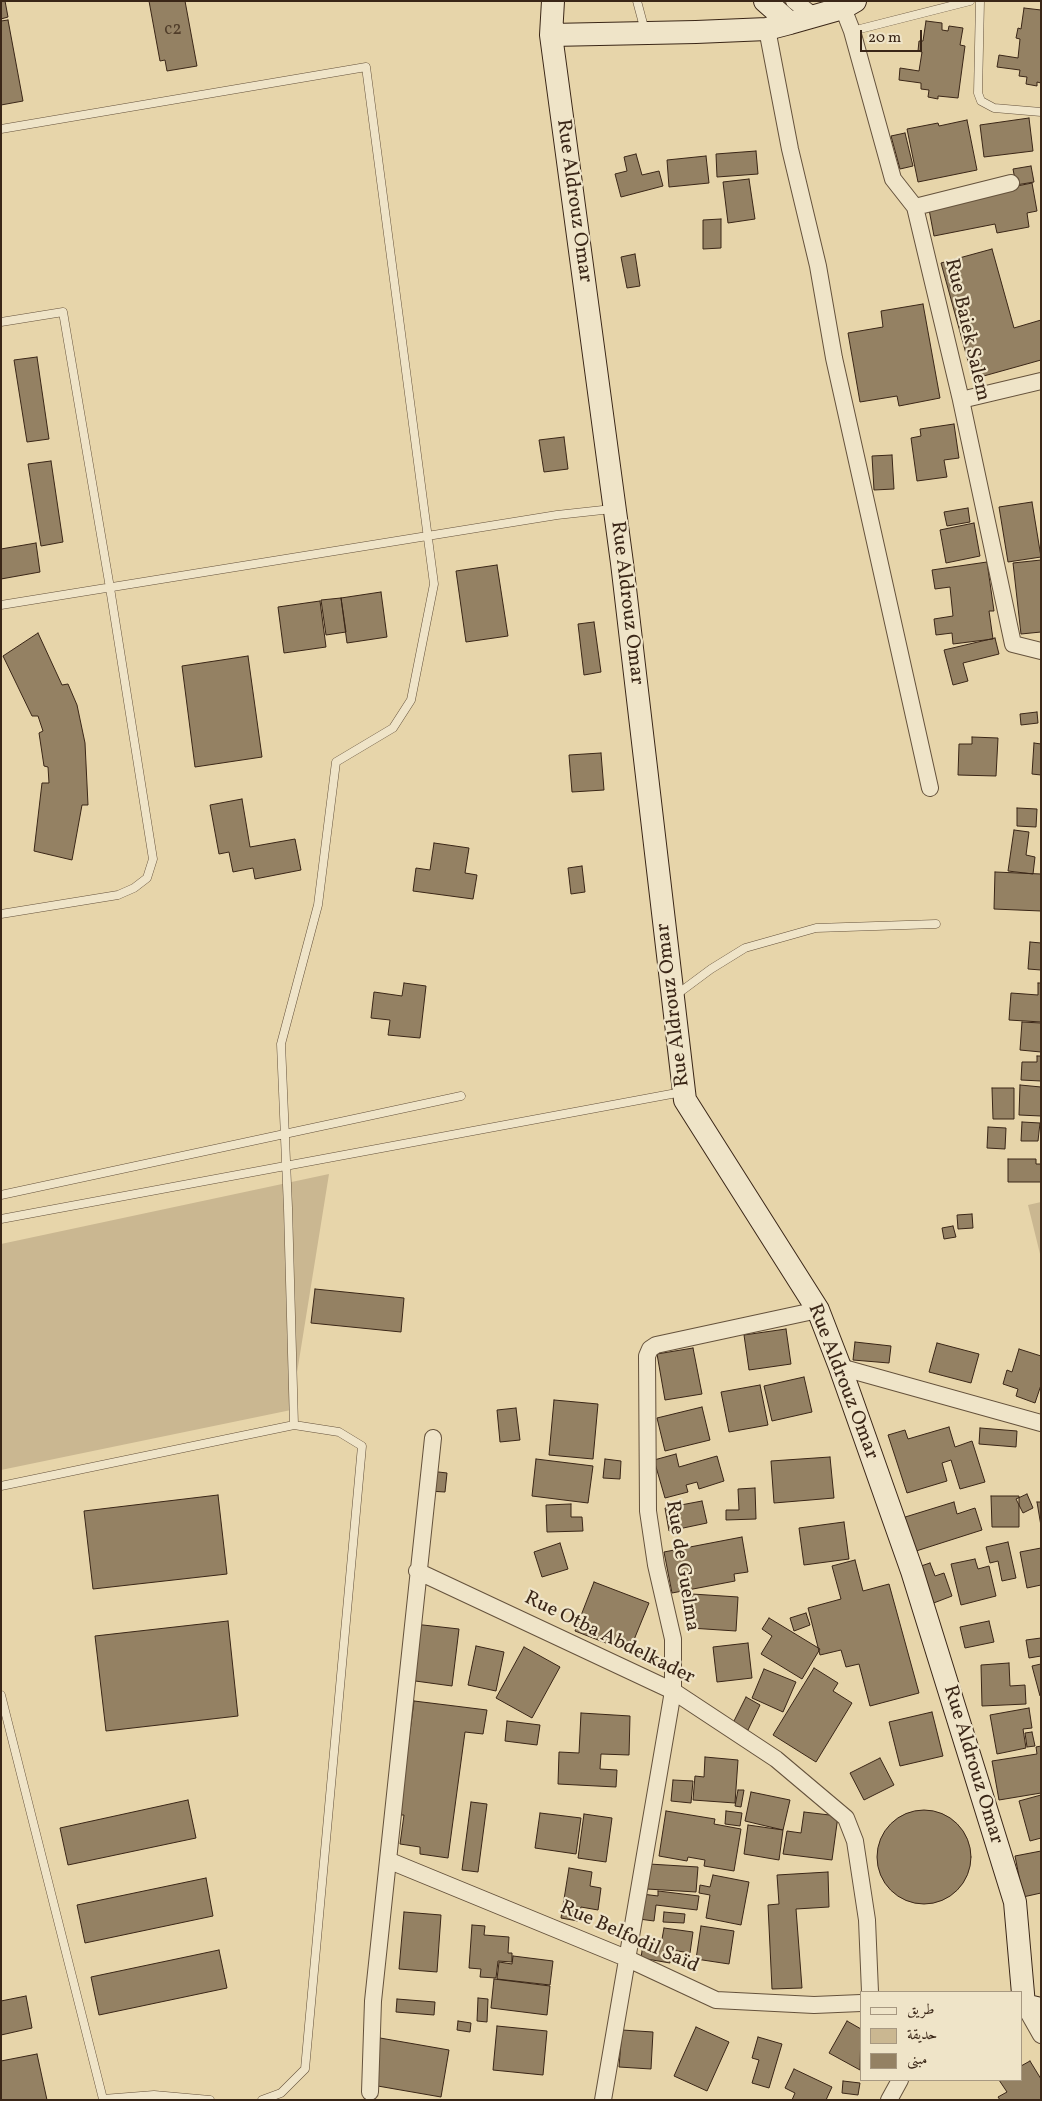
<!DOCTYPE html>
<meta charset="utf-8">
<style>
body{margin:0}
#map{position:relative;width:1042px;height:2101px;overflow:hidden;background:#e7d5aa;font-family:Vollkorn,Amiri,serif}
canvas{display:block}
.frame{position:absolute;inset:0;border:2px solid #3a2617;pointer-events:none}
.legend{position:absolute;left:860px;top:1991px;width:162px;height:90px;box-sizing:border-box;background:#efe4c8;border:1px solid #a79881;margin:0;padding:6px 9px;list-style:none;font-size:15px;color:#3a2617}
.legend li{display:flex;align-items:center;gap:10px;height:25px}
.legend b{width:25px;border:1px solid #a79881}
.scale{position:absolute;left:860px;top:30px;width:62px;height:22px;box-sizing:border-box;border:2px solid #3a2617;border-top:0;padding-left:6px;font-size:15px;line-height:18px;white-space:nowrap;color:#3a2617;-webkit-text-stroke:4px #efe4c8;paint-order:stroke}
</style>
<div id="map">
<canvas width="1042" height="2101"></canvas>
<div class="frame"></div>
<ul class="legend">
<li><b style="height:6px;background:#efe4c8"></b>طريق</li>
<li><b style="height:14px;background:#cab791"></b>حديقة</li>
<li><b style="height:14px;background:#948163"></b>مبنى</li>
</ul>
<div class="scale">20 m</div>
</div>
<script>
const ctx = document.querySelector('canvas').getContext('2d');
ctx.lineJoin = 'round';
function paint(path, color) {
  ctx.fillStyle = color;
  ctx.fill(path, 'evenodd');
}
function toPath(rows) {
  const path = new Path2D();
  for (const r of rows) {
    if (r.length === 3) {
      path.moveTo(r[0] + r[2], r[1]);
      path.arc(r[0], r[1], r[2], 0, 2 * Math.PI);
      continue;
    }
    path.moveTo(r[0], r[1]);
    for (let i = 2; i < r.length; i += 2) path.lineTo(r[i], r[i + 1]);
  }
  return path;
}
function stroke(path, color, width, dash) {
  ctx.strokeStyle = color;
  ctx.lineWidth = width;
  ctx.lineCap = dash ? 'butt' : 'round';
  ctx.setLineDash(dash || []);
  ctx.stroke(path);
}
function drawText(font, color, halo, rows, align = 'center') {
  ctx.font = font + ' Vollkorn,serif';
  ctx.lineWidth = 4.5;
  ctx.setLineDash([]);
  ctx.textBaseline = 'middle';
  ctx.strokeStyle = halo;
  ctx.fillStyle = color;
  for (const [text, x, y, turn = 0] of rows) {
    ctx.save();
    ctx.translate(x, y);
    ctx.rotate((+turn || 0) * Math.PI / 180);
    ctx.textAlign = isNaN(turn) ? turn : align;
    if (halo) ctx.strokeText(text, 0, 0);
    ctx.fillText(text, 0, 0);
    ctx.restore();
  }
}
const green = toPath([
 [329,1174,291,1410,1,1470,1,1244],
 [1041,1202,1041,1258,1028,1205]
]);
const building = toPath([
 [1,1,5,1,8,17,1,19,1,1],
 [149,1,185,1,197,66,167,71,165,60,160,61,149,1],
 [1024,8,1041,10,1041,83,1037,82,1037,86,1026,84,1027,77,1019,76,1020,70,997,67,999,55,1018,58,1020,39,1016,38,1018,28,1021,29,1024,8],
 [8,20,23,101,1,105,1,21,8,20],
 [926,21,942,23,942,30,948,31,949,26,963,28,960,45,965,46,958,98,938,96,938,99,928,97,929,90,921,89,921,83,899,80,900,68,919,71,922,52,918,51,919,41,923,41,926,21],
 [1029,118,1033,151,984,157,980,125,1029,118],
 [967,120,977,170,918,182,907,129,938,123,939,126,967,120],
 [905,133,913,166,900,169,891,136,905,133],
 [756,151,758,174,717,177,716,154,756,151],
 [636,154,642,175,659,171,663,186,621,197,615,174,627,171,624,157,636,154],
 [706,156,709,183,669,187,667,160,706,156],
 [1031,166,1034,182,1016,185,1013,169,1031,166],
 [749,179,755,219,728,223,723,182,749,179],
 [1032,183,1037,211,1027,213,1029,227,997,233,995,224,934,236,928,204,1032,183],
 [721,219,721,248,703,249,703,220,721,219],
 [992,249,1014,328,1041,320,1041,360,973,379,941,263,992,249],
 [635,254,640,286,627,288,621,257,635,254],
 [923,304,940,398,899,406,897,396,860,402,848,333,883,327,881,311,923,304],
 [37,357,49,439,27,442,14,360,37,357],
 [954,424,959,458,944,460,947,477,917,481,911,438,921,436,920,429,954,424],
 [564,437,568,469,544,472,539,440,564,437],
 [892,455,894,489,874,490,872,456,892,455],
 [51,461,63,542,41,546,28,464,51,461],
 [1032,502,1041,557,1008,562,999,507,1032,502],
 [968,508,970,522,947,526,944,512,968,508],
 [974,523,980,556,946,563,940,530,974,523],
 [36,543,40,572,1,579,1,549,36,543],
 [1041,560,1041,632,1021,634,1013,563,1041,560],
 [987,562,994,611,989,611,993,639,953,644,952,633,936,635,934,619,953,616,950,587,935,589,932,570,987,562],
 [497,565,508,636,466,642,456,571,497,565],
 [381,592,387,637,347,643,341,598,381,592],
 [341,598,346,632,326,635,321,600,341,598],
 [320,601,326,647,284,653,278,607,320,601],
 [594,622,601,672,584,675,578,624,594,622],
 [38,633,62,685,68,684,77,705,85,743,88,805,82,805,72,860,34,851,42,783,49,783,48,767,44,766,39,733,43,731,38,716,32,716,3,656,38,633],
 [995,638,999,654,963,663,968,681,953,685,944,650,995,638],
 [248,656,262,757,195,767,182,666,248,656],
 [1037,712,1038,723,1021,725,1020,714,1037,712],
 [972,737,998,738,996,776,958,775,959,744,972,744,972,737],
 [1034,743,1041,744,1041,775,1032,774,1034,743],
 [601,753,604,790,572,792,569,755,601,753],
 [242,799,250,847,295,839,301,870,255,879,253,868,233,872,229,852,219,854,210,805,242,799],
 [1017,808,1037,809,1036,827,1017,826,1017,808],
 [1014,830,1029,832,1026,855,1035,857,1033,874,1008,871,1014,830],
 [434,843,469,848,465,873,477,875,473,899,413,891,416,868,430,870,434,843],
 [582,866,585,892,571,894,568,868,582,866],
 [995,872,1041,874,1041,911,994,909,995,872],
 [1030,942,1041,943,1041,970,1028,969,1030,942],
 [404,983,426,986,420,1038,388,1035,390,1020,371,1018,374,992,402,996,404,983],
 [1038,983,1041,983,1041,1022,1009,1020,1011,993,1038,995,1038,983],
 [1022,1022,1041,1023,1041,1052,1020,1050,1022,1022],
 [1037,1056,1041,1056,1041,1081,1021,1080,1022,1062,1037,1062,1037,1056],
 [1020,1085,1041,1087,1041,1116,1019,1115,1020,1085],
 [992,1088,1014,1088,1014,1119,993,1119,992,1088],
 [1022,1122,1040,1123,1038,1141,1021,1141,1022,1122],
 [988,1127,1006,1128,1005,1149,987,1148,988,1127],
 [1008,1159,1036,1159,1036,1164,1041,1164,1041,1182,1008,1182,1008,1159],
 [972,1214,973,1228,958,1229,957,1215,972,1214],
 [953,1226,956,1237,944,1239,942,1228,953,1226],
 [315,1289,404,1298,401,1332,311,1323,315,1289],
 [786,1329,791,1364,749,1370,744,1335,786,1329],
 [855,1342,891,1346,889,1363,853,1360,855,1342],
 [937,1343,979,1354,971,1383,929,1372,937,1343],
 [693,1348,702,1394,665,1400,657,1354,693,1348],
 [1019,1349,1041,1356,1041,1385,1035,1403,1016,1396,1018,1389,1003,1384,1007,1370,1012,1372,1019,1349],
 [804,1377,812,1412,772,1421,764,1386,804,1377],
 [760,1385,768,1425,729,1432,721,1392,760,1385],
 [554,1400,598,1404,593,1459,549,1455,554,1400],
 [702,1407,710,1440,665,1451,657,1418,702,1407],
 [516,1408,520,1440,500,1442,497,1410,516,1408],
 [949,1427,955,1447,972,1441,985,1482,960,1489,951,1460,942,1463,947,1481,907,1493,888,1435,905,1430,908,1439,949,1427],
 [980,1428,1017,1431,1016,1447,979,1444,980,1428],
 [676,1454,679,1467,717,1456,724,1481,699,1489,697,1482,686,1485,688,1492,665,1498,654,1460,676,1454],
 [830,1457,834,1498,774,1503,771,1461,830,1457],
 [536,1459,593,1466,588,1503,532,1496,536,1459],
 [605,1459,621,1461,620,1479,603,1478,605,1459],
 [430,1471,447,1473,445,1492,428,1491,430,1471],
 [755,1488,756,1519,726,1520,726,1510,739,1510,738,1489,755,1488],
 [1027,1494,1033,1508,1023,1513,1016,1499,1027,1494],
 [218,1495,227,1574,93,1589,84,1511,218,1495],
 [991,1496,1019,1496,1019,1527,992,1527,991,1496],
 [702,1501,707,1523,669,1531,665,1508,702,1501],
 [954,1502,957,1514,975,1508,982,1530,913,1552,902,1518,954,1502],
 [1037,1502,1041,1502,1041,1526,1037,1502],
 [571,1504,571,1517,582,1517,583,1531,547,1532,546,1505,571,1504],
 [844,1522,849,1559,804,1565,799,1528,844,1522],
 [742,1537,748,1572,734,1574,735,1581,672,1593,664,1552,742,1537],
 [1008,1542,1016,1578,1002,1581,998,1561,990,1563,986,1547,1008,1542],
 [560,1543,568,1569,542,1577,534,1552,560,1543],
 [1041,1548,1041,1585,1027,1588,1020,1552,1041,1548],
 [975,1559,978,1569,989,1566,996,1596,961,1605,951,1564,975,1559],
 [855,1560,863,1591,889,1584,919,1693,870,1706,859,1664,846,1667,841,1650,820,1655,808,1608,841,1599,832,1566,855,1560],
 [930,1563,935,1576,944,1573,952,1596,931,1604,918,1567,930,1563],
 [594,1582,649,1603,629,1652,575,1631,594,1582],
 [692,1594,738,1597,736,1631,690,1628,692,1594],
 [806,1613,810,1625,794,1631,790,1618,806,1613],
 [769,1618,820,1649,802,1679,761,1654,772,1636,762,1629,769,1618],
 [228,1621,238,1716,106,1731,95,1636,228,1621],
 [989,1621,994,1642,965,1648,960,1627,989,1621],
 [414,1624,459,1629,452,1686,408,1680,414,1624],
 [1041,1638,1041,1656,1029,1658,1026,1640,1041,1638],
 [748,1643,752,1678,717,1682,713,1647,748,1643],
 [476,1646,504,1652,496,1691,468,1685,476,1646],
 [524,1647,560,1667,532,1718,496,1698,524,1647],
 [1009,1663,1010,1686,1025,1685,1026,1704,982,1706,981,1665,1009,1663],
 [1041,1664,1041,1696,1040,1696,1032,1666,1041,1664],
 [814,1668,838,1683,833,1691,852,1703,816,1762,773,1735,814,1668],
 [764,1669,796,1682,783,1712,752,1698,764,1669],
 [746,1697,760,1705,748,1730,733,1723,746,1697],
 [414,1701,487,1710,483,1734,465,1732,448,1858,420,1854,420,1847,400,1844,404,1815,399,1815,414,1701],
 [1029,1708,1032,1728,1023,1729,1026,1748,997,1754,990,1715,1029,1708],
 [932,1712,943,1756,900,1766,889,1722,932,1712],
 [581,1713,630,1716,629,1755,601,1754,600,1769,617,1770,616,1787,558,1784,559,1752,579,1753,581,1713],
 [507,1721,540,1725,537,1745,505,1741,507,1721],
 [1032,1732,1035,1746,1027,1747,1025,1733,1032,1732],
 [1041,1746,1041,1793,999,1800,992,1761,1037,1754,1036,1747,1041,1746],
 [705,1757,738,1760,735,1803,693,1800,695,1776,704,1777,705,1757],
 [880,1758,894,1785,864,1800,850,1773,880,1758],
 [673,1780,693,1781,691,1803,671,1801,673,1780],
 [738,1790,744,1790,741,1807,735,1806,738,1790],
 [751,1792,790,1800,783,1830,745,1821,751,1792],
 [1041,1795,1041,1838,1030,1841,1019,1801,1041,1795],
 [188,1800,196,1838,68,1865,60,1828,188,1800],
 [471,1802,487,1804,478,1872,462,1870,471,1802],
 [924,1857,47],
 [666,1811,715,1819,714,1824,741,1829,734,1871,704,1866,705,1860,688,1857,687,1861,659,1856,666,1811],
 [726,1811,742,1813,740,1826,725,1824,726,1811],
 [804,1812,838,1816,832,1860,783,1854,787,1831,801,1833,804,1812],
 [540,1813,581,1818,576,1854,535,1848,540,1813],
 [584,1814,612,1818,606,1862,578,1858,584,1814],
 [748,1825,783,1830,779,1860,744,1854,748,1825],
 [1041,1851,1041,1893,1023,1897,1015,1856,1041,1851],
 [649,1864,698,1867,696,1892,647,1889,649,1864],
 [569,1868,592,1872,590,1886,601,1888,598,1910,581,1907,578,1921,561,1918,569,1868],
 [828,1872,829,1907,796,1909,802,1988,772,1989,768,1905,779,1904,777,1875,828,1872],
 [713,1875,749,1882,741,1925,706,1918,710,1895,699,1893,700,1885,710,1887,713,1875],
 [206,1878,213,1916,85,1943,77,1905,206,1878],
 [658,1891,699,1896,697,1910,656,1905,654,1921,639,1919,642,1894,658,1896,658,1891],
 [404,1912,441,1915,437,1972,399,1969,404,1912],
 [664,1912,685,1914,684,1923,663,1922,664,1912],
 [472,1925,485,1926,484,1935,509,1937,508,1953,512,1953,512,1962,498,1961,496,1978,480,1977,481,1969,469,1968,472,1925],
 [701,1926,734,1931,729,1964,696,1959,701,1926],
 [664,1928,693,1932,690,1953,672,1950,670,1963,641,1958,644,1937,662,1939,664,1928],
 [219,1950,227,1988,99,2015,91,1977,219,1950],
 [513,1956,553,1961,550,1985,497,1979,499,1962,512,1964,513,1956],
 [494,1979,550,1986,547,2015,491,2008,494,1979],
 [26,1996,32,2028,1,2035,1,2001,26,1996],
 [478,1998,488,1999,487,2022,477,2021,478,1998],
 [397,1999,435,2002,434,2015,396,2012,397,1999],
 [458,2021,471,2023,470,2032,457,2030,458,2021],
 [847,2021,861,2029,860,2070,829,2053,847,2021],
 [497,2026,547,2031,543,2075,493,2070,497,2026],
 [696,2027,729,2042,707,2091,674,2076,696,2027],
 [622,2030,653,2032,651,2069,619,2067,622,2030],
 [758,2037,782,2044,769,2088,752,2083,759,2060,752,2058,758,2037],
 [380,2038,449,2050,441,2097,372,2085,380,2038],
 [37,2054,47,2100,1,2100,1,2061,37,2054],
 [1030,2061,1041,2079,1041,2100,1000,2100,998,2097,1007,2092,999,2080,1021,2080,1021,2066,1030,2061],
 [794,2069,832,2087,826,2100,792,2100,795,2093,785,2088,794,2069],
 [843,2081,860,2083,858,2095,842,2093,843,2081]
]);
const lane = toPath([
 [637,1,645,31],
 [980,1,978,93,981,101,994,108,1041,112],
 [852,31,970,1],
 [1,129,366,67,434,584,411,700,393,728,336,762,318,905,281,1044,288,1208,294,1425,339,1432,362,1446,305,2069,281,2093,262,2100],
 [1,322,63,312,110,588,153,859,147,878,134,888,118,895,1,914],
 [1,605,557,515,612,509],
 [676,995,711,969,745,948,816,928,936,924],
 [1,1195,461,1096],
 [1,1219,682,1092],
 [1,1486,294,1425],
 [1,1695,103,2099,154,2095,210,2100]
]);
const street = toPath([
 [794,1,815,17],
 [843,8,852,31,893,179,915,207,961,400,1013,644,1041,651],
 [767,29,790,149,818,266,834,358,930,788],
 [915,207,1011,183],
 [961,400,1041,381],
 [840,1367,1041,1423],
 [417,1571,673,1691,776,1759,846,1818,855,1841,867,1920,870,1992],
 [390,1861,626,1958,716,2000,814,2005,861,2003],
 [1021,2005,1024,2005,1041,2035],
 [370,2092,373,2001,433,1438],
 [603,2100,673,1691,673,1639,656,1565,648,1511,647,1356,650,1349,656,1345,818,1310],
 [889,2100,900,2080]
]);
const secondary = toPath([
 [553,1,551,35,622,563,685,1100,818,1310,840,1367,912,1571,1015,1902,1024,2005,1041,2009],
 [765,1,790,23,843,8,855,1],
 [551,35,696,32,767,29,790,23]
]);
const numberNames = [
 ["c2",173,31]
];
const streetNames = [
 ["Rue Aldrouz Omar",573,201,82],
 ["Rue Baiek Salem",966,330,77],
 ["Rue Aldrouz Omar",626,603,83],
 ["Rue Aldrouz Omar",674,1005,-97],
 ["Rue Aldrouz Omar",842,1382,69],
 ["Rue de Guelma",681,1566,81],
 ["Rue Otba Abdelkader",609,1639,26],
 ["Rue Aldrouz Omar",972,1765,73],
 ["Rue Belfodil Saïd",629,1938,24]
];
paint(green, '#cab791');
paint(building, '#948163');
stroke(building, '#3a2617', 1);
stroke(lane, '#65523c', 9);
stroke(street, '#65523c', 18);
stroke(secondary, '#3a2617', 24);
stroke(lane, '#efe4c8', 8);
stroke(street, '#efe4c8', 16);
stroke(secondary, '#efe4c8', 22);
drawText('18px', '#503d2a', null, numberNames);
drawText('20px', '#3a2617', '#efe4c8', streetNames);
</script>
